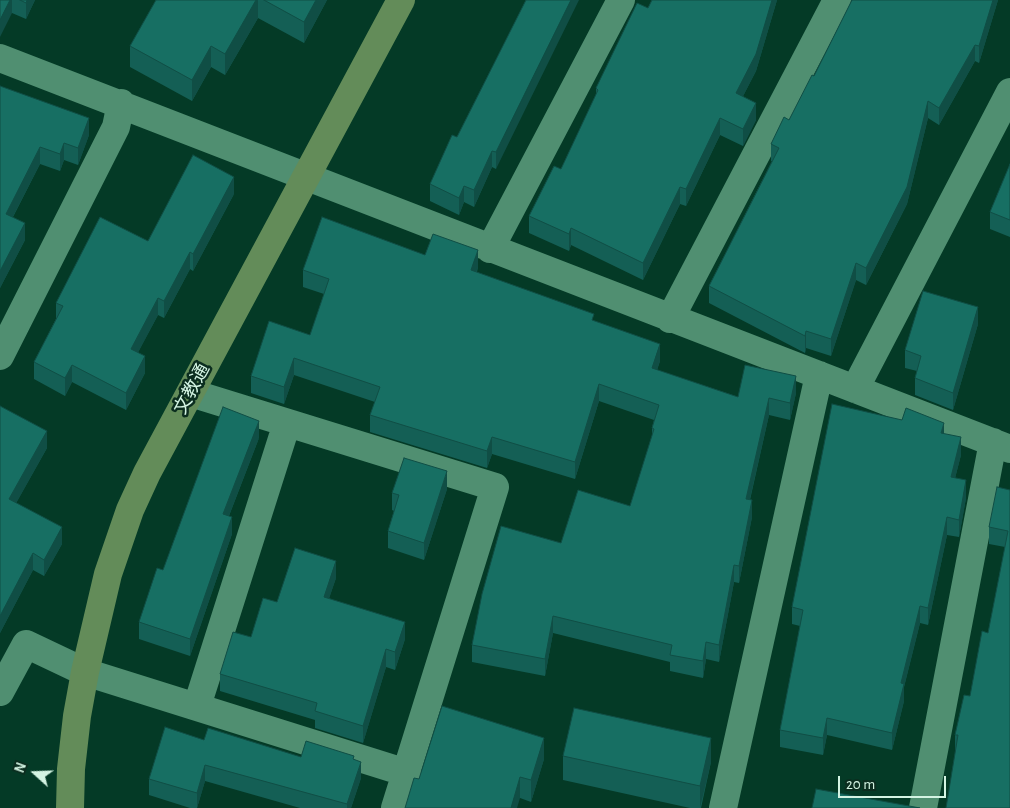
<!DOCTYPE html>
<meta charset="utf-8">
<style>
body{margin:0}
#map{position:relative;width:1010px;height:808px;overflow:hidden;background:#043a26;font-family:"Alegreya Sans",sans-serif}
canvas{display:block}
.north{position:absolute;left:10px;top:748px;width:50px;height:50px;-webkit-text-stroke:4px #0b2d1f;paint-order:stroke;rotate:290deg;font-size:14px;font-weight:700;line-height:20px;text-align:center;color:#d4f4e3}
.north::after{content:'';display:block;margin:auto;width:18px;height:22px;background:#d4f4e3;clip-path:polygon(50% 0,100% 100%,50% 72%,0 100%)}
.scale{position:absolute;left:838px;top:776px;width:108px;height:22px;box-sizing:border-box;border:2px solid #d4f4e3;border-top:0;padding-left:6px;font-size:15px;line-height:18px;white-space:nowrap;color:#d4f4e3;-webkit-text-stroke:4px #0b2d1f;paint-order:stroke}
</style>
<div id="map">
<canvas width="1010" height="808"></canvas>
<div class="north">N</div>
<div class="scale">20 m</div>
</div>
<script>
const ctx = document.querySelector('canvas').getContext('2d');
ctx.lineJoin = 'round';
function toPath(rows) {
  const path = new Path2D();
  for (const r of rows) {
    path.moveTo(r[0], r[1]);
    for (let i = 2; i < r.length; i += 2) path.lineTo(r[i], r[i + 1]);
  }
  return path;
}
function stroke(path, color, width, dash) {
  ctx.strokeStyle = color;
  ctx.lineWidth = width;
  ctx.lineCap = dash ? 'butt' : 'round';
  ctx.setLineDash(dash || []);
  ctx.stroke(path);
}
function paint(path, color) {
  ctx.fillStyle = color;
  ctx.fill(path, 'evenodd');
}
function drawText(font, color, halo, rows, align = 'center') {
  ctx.font = font + ' "Alegreya Sans","Noto Sans JP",sans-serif';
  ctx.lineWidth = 5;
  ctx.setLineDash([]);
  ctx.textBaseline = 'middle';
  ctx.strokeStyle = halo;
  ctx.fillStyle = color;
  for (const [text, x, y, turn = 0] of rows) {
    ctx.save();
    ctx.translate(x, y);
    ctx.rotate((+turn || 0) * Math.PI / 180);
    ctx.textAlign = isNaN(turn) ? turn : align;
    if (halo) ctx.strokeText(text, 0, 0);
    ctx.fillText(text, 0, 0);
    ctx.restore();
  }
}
const street = toPath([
 [0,58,1010,449],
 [490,249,621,0],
 [670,319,837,0],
 [0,356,116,127,121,103],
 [855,389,1010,92],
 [191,393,495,487,395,808],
 [0,692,26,644,85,672,407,773],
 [197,706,287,423],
 [723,808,819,375],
 [923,808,993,442]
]);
const secondary = toPath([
 [70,808,71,769,77,716,85,672,108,574,130,510,147,473,401,0]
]);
const wall = toPath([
 [0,0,35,0,26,19,12,13],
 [156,0,327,0,304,43,258,18,225,75,211,67,192,101,130,67,130,46],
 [526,0,496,169,492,167,474,207,464,202,459,215,430,201,430,184,457,137],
 [652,0,777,0,756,71,743,96,756,120,743,146,720,135,686,206,680,204,643,280,571,245,569,251,529,233,529,216,561,169,596,95,596,88,648,8],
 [852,0,998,0,979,63,975,61,939,125,928,118,907,204,866,285,856,280,831,356,806,348,805,353,709,303,709,286,772,161,771,161,771,144,789,120,814,76],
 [0,86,89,135,78,165,64,160,60,171,40,164,13,217,25,240,0,288],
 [1010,164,1010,237,990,229,990,212],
 [234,194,193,271,190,269,164,318,158,315,138,352,145,373,126,410,72,382,65,396,34,379,34,362,56,319,56,303,148,241],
 [425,255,478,267,477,272,594,321,660,361,657,370,738,397,796,393,790,420,769,415,750,500,752,517,739,583,734,582,719,662,706,659,703,678,670,671,670,662,553,633,545,676,472,662,472,645,561,543,630,506,652,438,652,428,654,420,599,401,575,479,492,454,487,468,370,432,370,415,375,402,294,375,284,404,251,393,251,376,310,335,324,294,303,287,303,270],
 [978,324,953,410,915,395,915,378,917,371,905,368,905,350],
 [0,406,47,448,16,503,62,544,44,576,33,570,0,633],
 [902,420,944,434,961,455,955,478,966,498,959,537,947,535,928,625,920,623,904,687,904,701,892,750,827,735,823,755,780,747,780,730,800,626,792,624,792,607],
 [259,438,229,516,232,534,190,656,139,639,139,622,163,570],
 [447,489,424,560,388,548,388,531,394,511,392,510,392,493],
 [1010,490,1010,808,955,750,955,735,970,696,988,633,1005,547,989,544,989,527],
 [336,578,329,598,405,639,395,670,386,667,363,743,315,728,315,720,220,691,220,674,251,637,277,602],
 [204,740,301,757,354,759,361,778,351,808,300,808,205,781,197,808,190,808,149,795,149,779],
 [563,756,711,762,701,808,690,808,563,780],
 [544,759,531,802,520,798,419,779]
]);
const shadedWall = toPath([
 [10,0,12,0,12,13,0,37,0,20],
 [27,0,35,0,26,19,26,3],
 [256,0,258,0,258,18,225,75,225,54],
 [316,0,327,0,304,43,304,22],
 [571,0,579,0,496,169,496,152],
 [772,0,777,0,756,71,736,110,736,93],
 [993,0,998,0,979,63,979,46],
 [975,45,975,61,939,125,939,108],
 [211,46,211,67,192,101,192,80],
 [928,101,928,118,907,204,866,285,866,268],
 [756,103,756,120,743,146,743,129],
 [89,118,89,135,78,165,78,148],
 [720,118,720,135,686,206,686,189],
 [64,143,64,160,60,171,60,154],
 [40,147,40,164,6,230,6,214],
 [492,151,492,167,474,207,474,190],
 [234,177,234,194,193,271,193,254],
 [464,186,464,202,459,215,459,198],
 [680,187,680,204,643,280,643,263],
 [25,223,25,240,0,288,0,271],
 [571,228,571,245,569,251,569,234],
 [478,250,478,267,471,286,471,270],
 [190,252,190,269,164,318,164,301],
 [856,263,856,280,831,356,831,339],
 [158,298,158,315,131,366,131,349],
 [978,307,978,324,953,410,953,393],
 [806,331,806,348,805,353,805,336],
 [660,344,660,361,652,385,652,368],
 [145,356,145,373,126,410,126,393],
 [294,358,294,375,284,404,284,387],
 [72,365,72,382,65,396,65,378],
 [796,376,796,393,790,420,790,403],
 [599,384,599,401,575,479,575,462],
 [769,398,769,415,746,516,746,499],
 [259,421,259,438,223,531,223,514],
 [944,423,944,440,941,433],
 [47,431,47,448,9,516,9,499],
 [492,437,492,454,487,468,487,451],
 [961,437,961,455,951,494,951,477],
 [447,471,447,489,424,560,424,543],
 [966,480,966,498,959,537,959,520],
 [752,500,752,517,739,583,739,566],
 [232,517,232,534,190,656,190,639],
 [947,517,947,535,928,625,928,608],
 [62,527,62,544,44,576,44,560],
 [33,553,33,570,0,633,0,616],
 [336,561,336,578,324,614,324,597],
 [734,565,734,582,719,662,719,645],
 [920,606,920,623,904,687,904,701,892,750,892,733,901,683],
 [553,616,553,633,545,676,545,659],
 [405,622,405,639,395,670,395,652],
 [706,642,706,659,703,678,703,661],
 [386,649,386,667,363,743,363,726],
 [827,718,827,735,823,755,823,738],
 [544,738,544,759,531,802,531,780],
 [711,738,711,762,700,808,700,786],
 [361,762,361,778,351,808,347,808,347,804],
 [205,765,205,781,197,808,197,793],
 [520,777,520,798,517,808,511,808]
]);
const building = toPath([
 [0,0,10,0,0,20,0,0],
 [20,0,27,0,26,3,20,0],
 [156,0,256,0,225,54,211,46,192,80,130,46,156,0],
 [264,0,316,0,304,22,264,0],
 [526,0,571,0,496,152,492,151,474,190,464,186,459,198,430,184,452,135,457,137,526,0],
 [652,0,772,0,756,54,736,93,756,103,743,129,720,118,686,189,680,187,643,263,571,228,569,234,529,216,554,166,561,169,598,90,596,88,637,3,648,8,652,0],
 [852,0,993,0,979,46,975,45,939,108,928,101,907,187,866,268,856,263,831,339,806,331,805,336,709,286,779,148,771,144,784,117,789,120,812,75,814,76,852,0],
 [0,86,89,118,78,148,64,143,60,154,40,147,6,214,25,223,0,271,0,86],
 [193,155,234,177,193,254,190,252,164,301,158,298,131,349,145,356,126,393,72,365,65,378,34,362,63,306,56,303,100,217,148,241,193,155],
 [1010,164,1010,220,990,212,1010,164],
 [322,217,425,255,433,234,478,250,471,270,594,314,592,320,660,344,652,368,738,397,745,365,796,376,790,403,769,398,746,499,752,500,739,566,734,565,719,645,706,642,703,661,670,655,672,645,553,616,545,659,472,645,482,594,501,526,561,543,578,490,630,506,654,429,652,428,659,405,599,384,575,462,492,437,487,451,370,415,380,387,294,358,284,387,251,376,269,321,310,335,329,279,303,270,322,217],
 [923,291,978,307,953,393,915,378,921,356,905,350,923,291],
 [832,404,902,420,906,408,944,423,941,433,961,437,951,477,966,480,959,520,947,517,928,608,920,606,901,683,904,684,892,733,827,718,823,738,780,730,803,610,792,607,832,404],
 [0,406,47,431,9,499,62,527,44,560,33,553,0,616,0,406],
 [223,407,259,421,223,514,232,517,190,639,139,622,157,568,163,570,223,407],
 [404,458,447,471,424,543,388,531,399,495,392,493,404,458],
 [997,487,1010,490,1010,808,946,808,958,735,955,735,964,695,970,696,982,631,988,633,1008,531,989,527,997,487],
 [295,548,336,561,324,597,405,622,395,652,386,649,363,726,315,711,317,703,220,674,233,632,251,637,263,598,277,602,295,548],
 [442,706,544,738,531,780,520,777,511,808,405,808,414,778,419,779,442,706],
 [574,708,711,738,700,786,563,756,574,708],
 [165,727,204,740,208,728,301,757,306,741,354,756,353,759,361,762,347,804,205,765,197,793,149,779,165,727],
 [816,789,920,808,812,808,816,789]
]);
const streetNames = [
 ["文教通",192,389,-62]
];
stroke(street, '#508f71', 28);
stroke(secondary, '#638c59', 28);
paint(wall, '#145f55');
paint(shadedWall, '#104e45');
paint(building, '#176f63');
stroke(building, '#104e45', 1);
drawText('18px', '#d4f4e3', '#0b2d1f', streetNames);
</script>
